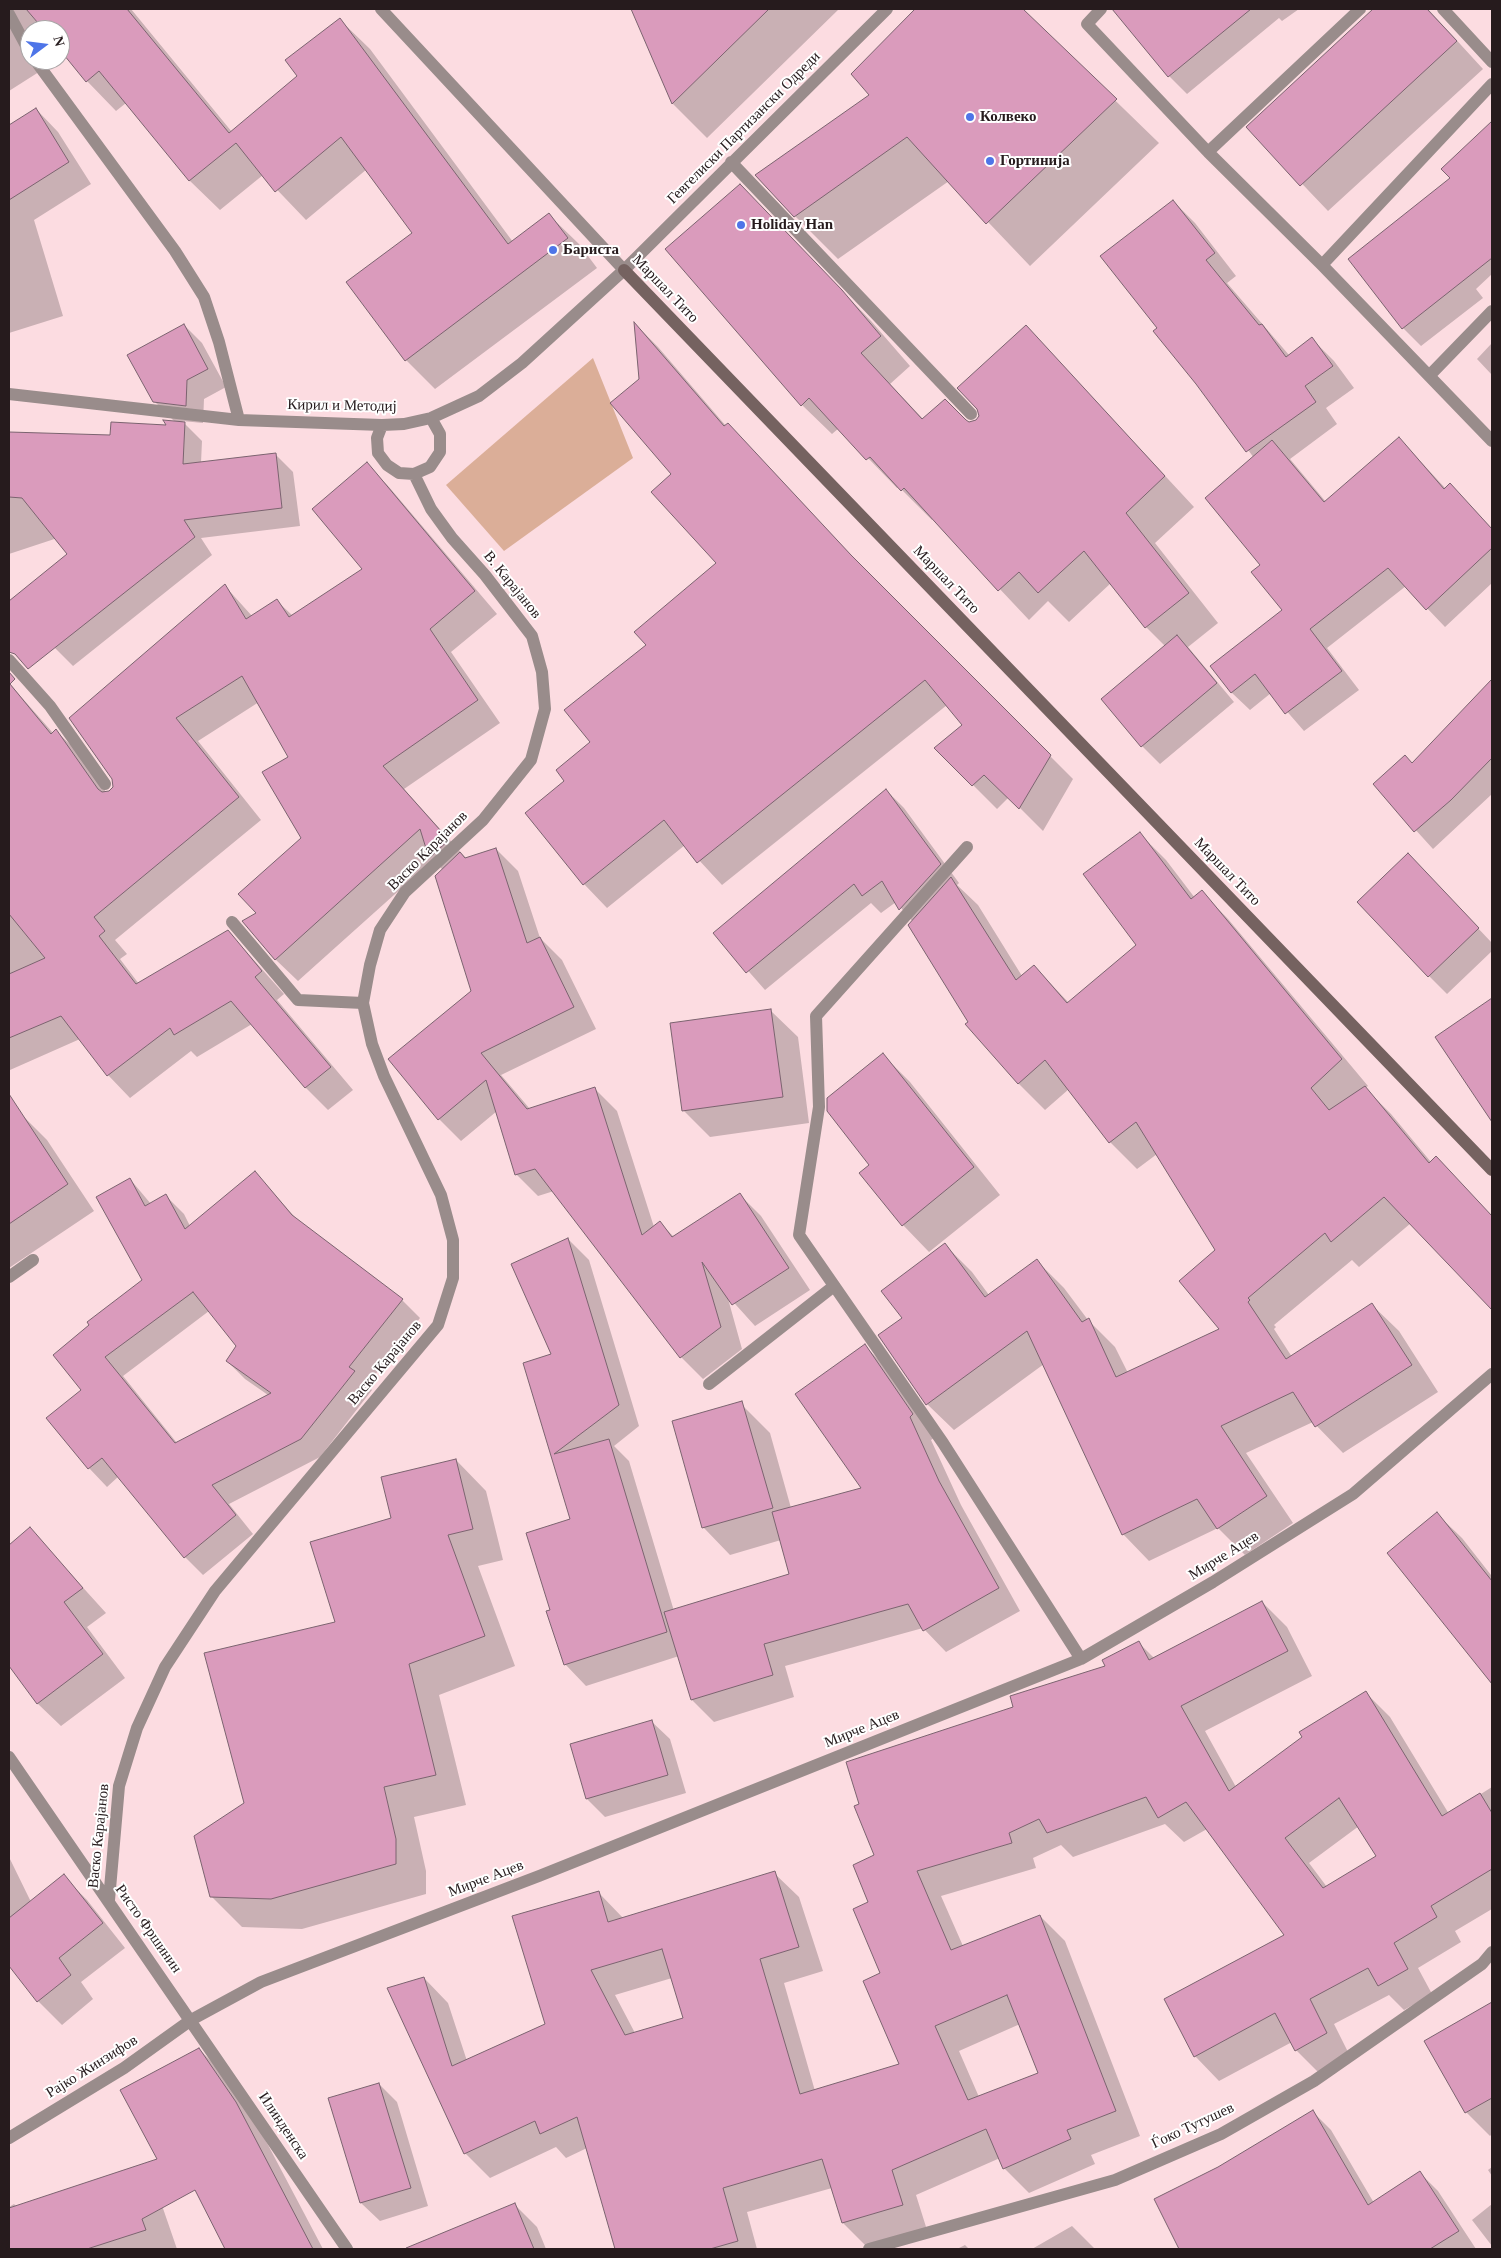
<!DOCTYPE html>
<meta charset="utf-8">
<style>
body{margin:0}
#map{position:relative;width:1501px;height:2258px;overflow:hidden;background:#fcdce1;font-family:Georgia,serif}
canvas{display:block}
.frame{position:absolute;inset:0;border:10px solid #261b1d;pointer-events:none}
.north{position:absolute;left:20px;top:20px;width:50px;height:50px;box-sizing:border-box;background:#fff;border:1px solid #a8a4a5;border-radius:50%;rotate:75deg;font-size:14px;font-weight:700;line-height:20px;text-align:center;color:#261b1d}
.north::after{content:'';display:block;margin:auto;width:18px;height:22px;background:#4e75e8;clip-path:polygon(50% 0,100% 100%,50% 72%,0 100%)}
</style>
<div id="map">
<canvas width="1501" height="2258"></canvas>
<div class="frame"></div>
<div class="north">N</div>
</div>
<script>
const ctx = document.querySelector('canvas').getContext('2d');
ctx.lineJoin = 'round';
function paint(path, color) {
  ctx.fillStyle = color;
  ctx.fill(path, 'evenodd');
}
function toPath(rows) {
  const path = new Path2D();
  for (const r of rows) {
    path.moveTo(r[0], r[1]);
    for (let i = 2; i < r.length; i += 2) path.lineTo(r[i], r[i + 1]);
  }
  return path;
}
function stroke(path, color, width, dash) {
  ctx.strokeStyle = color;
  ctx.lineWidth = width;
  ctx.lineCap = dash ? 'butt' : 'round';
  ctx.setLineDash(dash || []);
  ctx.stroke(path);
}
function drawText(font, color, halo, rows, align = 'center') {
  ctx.font = font + ' Georgia,serif';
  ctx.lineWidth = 4;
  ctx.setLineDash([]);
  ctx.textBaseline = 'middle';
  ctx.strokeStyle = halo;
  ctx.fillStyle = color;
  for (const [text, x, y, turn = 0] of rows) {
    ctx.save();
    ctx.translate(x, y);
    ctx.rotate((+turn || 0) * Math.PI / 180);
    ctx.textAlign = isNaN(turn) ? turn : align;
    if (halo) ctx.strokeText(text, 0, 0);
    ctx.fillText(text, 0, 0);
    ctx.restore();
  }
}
const green = toPath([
 [593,358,633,458,504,551,446,485]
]);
const shadow = toPath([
 [9,9,131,9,232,132,298,77,340,20,370,49,513,242,549,215,579,244,597,268,435,389,406,360,414,233,367,169,306,220,263,175,220,210,190,181,126,103,116,111,87,81,66,55,60,59,60,30,30,30,30,60,42,70,9,91],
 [639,9,839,9,707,138,673,104,635,14],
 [917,9,1021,9,1159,143,1030,266,949,181,838,259,795,216,871,95,853,74],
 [1131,9,1299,9,1282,21,1279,18,1187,94,1169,76,1120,17],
 [1375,9,1428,9,1483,69,1328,211,1248,127],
 [36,109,58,132,91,184,34,220,63,316,9,333,9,126],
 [1492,123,1492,274,1476,289,1483,298,1421,346,1403,328,1349,259,1451,178,1443,169],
 [740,185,871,321,910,366,890,384,924,420,969,423,977,421,1026,326,1194,507,1155,543,1218,623,1188,647,1234,702,1160,764,1142,746,1165,646,1146,627,1111,583,1069,622,1048,601,1029,620,933,518,932,520,899,487,897,488,839,428,832,434,802,405],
 [1173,201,1195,223,1236,276,1227,283,1289,355,1312,339,1334,361,1354,388,1326,408,1337,424,1290,459,1326,502,1399,438,1446,489,1468,503,1492,529,1492,583,1445,627,1406,586,1327,648,1359,690,1304,731,1271,693,1250,710,1231,692,1284,611,1262,565,1254,458,1159,329],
 [184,325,202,343,226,387,204,399,203,423,182,421,202,441,201,463,275,454,293,472,300,526,201,538,212,555,73,666,55,648,14,598,112,520,9,554,9,433,111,437,168,426,175,422,154,401],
 [636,325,658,347,726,426,751,448,874,580,1073,779,1043,831,1009,797,997,809,936,748,963,725,947,705,722,885,685,845,607,908,584,884,566,782,592,742,647,645,717,563,672,474,640,380],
 [1492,343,1492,375,1477,359],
 [367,464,389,487,497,614,451,652,500,723,404,789,466,858,496,849,518,871,540,938,562,960,596,1029,501,1075,530,1109,595,1089,617,1111,654,1227,660,1223,674,1237,739,1194,761,1216,810,1290,755,1326,727,1295,742,1349,703,1379,681,1357,554,1191,538,1196,516,1174,497,1111,461,1141,439,1119,472,991,443,870,433,860,298,981,275,959,258,914,302,838,290,757,259,702,198,741,261,820,115,940,127,954,120,959,139,984,228,931,284,994,277,1000,353,1090,328,1110,306,1088,252,1024,197,1057,191,1051,130,1098,108,1075,80,1039,10,1070,9,1069,9,683,53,733,56,731,79,753,106,792,110,792,225,586,252,616,277,601,293,616,364,570],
 [1492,681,1492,794,1433,849,1374,784,1413,764],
 [886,790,904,808,959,883,957,885,978,905,1022,976,1034,966,1069,1003,1138,946,1140,834,1166,860,1195,898,1202,892,1228,919,1368,1086,1365,1088,1391,1114,1431,1162,1462,1185,1492,1217,1492,1308,1411,1223,1359,1267,1352,1260,1274,1325,1276,1327,1274,1329,1292,1357,1372,1305,1399,1331,1438,1392,1343,1453,1313,1422,1246,1453,1293,1523,1245,1555,1218,1528,1149,1561,1123,1534,1044,1364,954,1430,927,1404,904,1318,945,1245,972,1272,989,1295,1037,1261,1064,1288,1088,1320,1115,1347,1128,1373,1221,1329,1217,1250,1157,1154,1137,1169,1110,1142,1069,1089,1045,1110,1018,1083,970,1022,913,922,896,902,881,913,871,903,765,990,715,933],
 [1426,873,1492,943,1492,951,1447,994,1429,976],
 [1492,999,1492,1084,1479,1093,1479,1096,1492,1087,1492,1112,1476,1096,1437,1038],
 [771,1011,798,1037,809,1123,710,1137,683,1110],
 [883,1055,910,1082,1000,1195,929,1252,903,1225,871,1165],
 [20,1113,47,1140,94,1211,9,1268,9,1120],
 [255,1172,300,1223,402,1300,420,1318,367,1385,372,1390,320,1457,229,1504,253,1534,203,1575,185,1557,119,1476,107,1487,89,1468,48,1418,83,1390,144,1280,130,1179,151,1204,166,1196,184,1214,190,1226],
 [209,1311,238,1346,227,1361,245,1379,268,1395,177,1443,123,1376],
 [568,1239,589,1260,639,1426,614,1446,629,1461,674,1611,791,1575,781,1540,730,1555,704,1528,673,1422,743,1406,770,1433,791,1508,863,1489,865,1346,887,1368,935,1437,931,1440,961,1505,1020,1611,946,1652,923,1628,785,1666,794,1697,714,1722,692,1700,679,1656,586,1686,565,1664,552,1611,572,1520,525,1363,553,1355],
 [456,1460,486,1491,503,1560,478,1566,515,1666,439,1695,466,1805,414,1817,426,1871,426,1894,302,1929,242,1927,211,1896,246,1804,392,1518],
 [1437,1514,1462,1538,1491,1575,1492,1573,1492,1680,1483,1670],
 [30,1529,106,1613,87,1627,125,1678,61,1726,37,1703,9,1664,9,1547],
 [1262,1602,1287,1627,1312,1676,1205,1731,1236,1787,1366,1693,1390,1717,1449,1814,1492,1787,1492,1909,1455,1931,1461,1942,1418,1968,1432,1994,1404,2010,1389,1995,1334,2024,1351,2058,1321,2075,1296,2050,1292,2042,1219,2081,1195,2056,1285,1935,1207,1829,1184,1842,1165,1824,1073,1857,1061,1845,1033,1858,1036,1868,941,1896,963,1946,1040,1916,1065,1941,1140,2136,1091,2155,1095,2164,1029,2193,1004,2168,1000,2158,916,2195,927,2230,868,2248,843,2223,832,2188,747,2212,757,2249,617,2249,587,2148,566,2158,556,2147,490,2178,465,2153,424,1978,448,2003,467,2061,546,2025,598,1892,624,1919,774,1873,799,1897,823,1971,784,1983,815,2091,901,2065,870,1903,876,1856,1015,1708,1107,1667,1138,1642,1154,1658],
 [1359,1826,1377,1857,1327,1887,1309,1863],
 [672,1978,685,2019,635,2033,615,1995],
 [1020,2024,1040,2074,979,2097,959,2051],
 [651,1721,670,1739,686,1793,605,1817,587,1799,571,1745],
 [9,1857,31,1902,63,1876,87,1900,125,1948,81,1982,93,1999,62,2025,38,2001,9,1964],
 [1492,2003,1492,2134,1490,2136,1466,2112,1426,2041],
 [199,2049,222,2072,258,2126,323,2249,226,2249,142,2080],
 [379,2084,397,2102,428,2206,380,2221,361,2203,330,2099],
 [1313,2112,1331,2130,1374,2203,1420,2173,1438,2191,1476,2249,1193,2249,1163,2195,1218,2168],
 [1492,2167,1492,2176,1488,2170],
 [157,2191,177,2249,9,2249,9,2207,14,2204,16,2206],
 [1492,2204,1492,2246,1472,2220],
 [515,2205,537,2227,546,2249,459,2249,452,2231],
 [1072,2226,1095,2249,1032,2249],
 [965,2245,969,2249,957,2249]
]);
const building = toPath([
 [26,9,127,9,229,133,297,76,285,60,340,18,508,244,549,213,568,238,405,361,346,282,412,233,341,137,275,192,236,143,189,181,99,71,86,82,60,50,60,30,44,30,26,9],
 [631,9,769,9,672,104,631,9],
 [915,9,1023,9,1117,99,986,224,907,137,794,217,755,175,869,95,851,74,915,9],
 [1112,9,1251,9,1168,77,1112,9],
 [1373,9,1427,9,1457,41,1300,186,1246,127,1373,9],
 [36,108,69,162,9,200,9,125,36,108],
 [1492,121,1492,258,1402,329,1348,259,1450,178,1441,169,1492,121],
 [740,184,842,290,881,336,861,353,922,419,945,399,966,420,969,422,976,420,979,416,977,409,957,388,1026,325,1165,476,1126,513,1189,593,1145,628,1084,551,1038,593,1019,572,998,591,904,488,901,491,870,457,866,460,809,398,801,406,665,249,740,184],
 [1173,200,1215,253,1206,260,1259,325,1262,324,1286,357,1312,337,1333,366,1305,386,1316,402,1246,452,1196,384,1153,331,1157,328,1100,256,1173,200],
 [634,322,724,426,728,423,851,555,1051,755,1019,809,984,775,972,786,934,748,962,725,925,680,697,863,664,820,583,885,525,813,564,781,556,770,590,742,564,710,646,645,634,632,716,563,651,492,671,474,610,403,639,379,634,322],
 [184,324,208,369,187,380,186,406,153,402,127,355,184,324],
 [163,420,185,422,183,464,276,453,282,508,184,520,195,537,28,669,15,654,9,652,9,601,67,554,22,498,9,497,9,432,110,435,111,422,166,425,163,420],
 [1399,437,1444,489,1450,483,1492,529,1492,548,1426,610,1388,568,1310,629,1342,671,1285,714,1255,674,1231,693,1210,666,1282,610,1251,572,1260,565,1205,498,1272,440,1324,502,1399,437],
 [367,462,475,591,430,629,478,700,383,766,449,840,429,858,420,829,275,960,242,921,256,913,238,894,301,838,262,772,288,757,242,676,176,718,239,797,94,917,105,931,99,936,136,984,228,930,262,971,255,977,331,1067,305,1088,231,1001,174,1035,170,1028,107,1076,61,1016,9,1038,9,974,45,958,9,914,9,672,15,679,10,684,51,734,56,729,98,789,102,792,109,791,113,787,112,779,69,718,225,584,246,619,277,599,289,617,362,569,312,509,367,462],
 [1177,635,1217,683,1141,747,1101,699,1177,635],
 [1492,679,1492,758,1451,800,1414,832,1373,784,1405,755,1412,763,1492,679],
 [886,789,941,864,899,910,882,881,862,896,854,884,746,973,713,933,886,789],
 [1140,832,1191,899,1202,890,1342,1059,1311,1088,1329,1110,1365,1086,1429,1163,1436,1156,1492,1216,1492,1310,1384,1197,1331,1242,1325,1233,1248,1298,1250,1300,1248,1302,1286,1359,1372,1303,1412,1365,1315,1427,1293,1392,1221,1426,1267,1496,1217,1529,1197,1499,1122,1535,1027,1331,926,1405,878,1335,902,1318,881,1291,945,1243,985,1297,1037,1259,1082,1322,1089,1318,1116,1377,1219,1329,1179,1281,1215,1250,1136,1122,1109,1143,1045,1060,1018,1084,965,1024,968,1022,908,925,951,877,1016,980,1034,965,1067,1003,1136,945,1083,874,1140,832],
 [496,848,527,943,540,937,574,1007,481,1053,527,1109,595,1087,642,1235,660,1221,672,1237,740,1193,789,1268,732,1305,702,1262,721,1327,680,1358,535,1169,515,1175,486,1080,438,1120,388,1059,471,991,435,876,460,852,465,858,496,848],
 [1408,853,1479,928,1428,977,1357,902,1408,853],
 [1492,998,1492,1122,1435,1037,1492,998],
 [771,1009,783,1097,682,1111,670,1023,771,1009],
 [883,1053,974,1167,902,1226,859,1173,869,1165,827,1111,827,1098,883,1053],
 [9,1094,68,1184,9,1224,9,1094],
 [255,1171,292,1215,403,1299,349,1367,355,1371,301,1439,212,1485,236,1515,184,1558,102,1458,88,1469,46,1418,81,1390,53,1355,89,1325,87,1322,142,1280,96,1197,130,1178,145,1206,166,1194,185,1229,255,1171],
 [193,1292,236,1346,226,1361,271,1393,175,1443,105,1357,193,1292],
 [568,1238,619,1405,554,1454,609,1439,667,1632,564,1665,546,1611,550,1610,526,1533,570,1519,523,1363,551,1354,511,1264,568,1238],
 [865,1344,913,1414,910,1417,939,1481,999,1588,923,1631,908,1604,764,1644,773,1675,691,1700,664,1612,789,1574,772,1512,861,1488,795,1394,865,1344],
 [742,1401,773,1508,702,1528,672,1421,742,1401],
 [456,1459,473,1529,448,1535,485,1636,409,1664,436,1775,384,1787,396,1839,396,1864,271,1899,210,1897,194,1836,244,1803,204,1653,335,1622,310,1542,391,1518,381,1477,456,1459],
 [1437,1512,1492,1581,1492,1684,1387,1553,1437,1512],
 [30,1527,83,1588,64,1602,103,1654,37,1704,9,1666,9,1545,30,1527],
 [1262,1601,1288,1651,1181,1706,1229,1791,1302,1737,1299,1732,1366,1691,1442,1816,1480,1793,1492,1813,1492,1869,1431,1906,1437,1917,1394,1943,1408,1969,1378,1986,1368,1968,1310,1999,1327,2033,1295,2051,1275,2013,1194,2057,1164,1999,1284,1935,1186,1802,1158,1818,1146,1797,1047,1833,1039,1819,1009,1833,1012,1843,917,1871,951,1950,1040,1915,1116,2111,1067,2130,1071,2139,1003,2169,986,2129,892,2170,903,2205,842,2223,822,2159,723,2188,738,2241,710,2249,615,2249,577,2117,540,2134,535,2121,464,2154,387,1988,424,1977,452,2066,545,2024,512,1916,599,1891,608,1922,775,1871,799,1947,760,1959,800,2094,899,2064,863,1981,880,1973,853,1909,868,1902,853,1865,874,1855,854,1806,859,1804,846,1762,1013,1707,1010,1696,1105,1666,1102,1660,1139,1641,1149,1660,1262,1601],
 [1339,1798,1376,1856,1323,1888,1285,1838,1339,1798],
 [662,1949,683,2018,625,2035,591,1970,662,1949],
 [1007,1995,1038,2073,968,2100,935,2026,1007,1995],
 [652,1720,668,1775,586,1799,570,1744,652,1720],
 [64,1874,103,1923,59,1958,71,1975,37,2002,9,1966,9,1918,64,1874],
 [1492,2002,1492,2098,1465,2113,1424,2041,1492,2002],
 [199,2048,236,2102,313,2249,225,2249,195,2190,142,2219,146,2230,87,2249,9,2249,9,2208,157,2159,120,2090,199,2048],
 [379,2083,411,2188,360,2203,328,2098,379,2083],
 [1313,2110,1368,2205,1420,2171,1459,2231,1430,2249,1179,2249,1154,2199,1218,2167,1313,2110],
 [515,2203,534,2249,406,2249,406,2248,515,2203]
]);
const lane = toPath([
 [9,660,50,706,105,784],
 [232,922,298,1000,363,1003],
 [709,1384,834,1286]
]);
const street = toPath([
 [381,9,624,270],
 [1101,9,1087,24,1208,152,1322,265,1492,441],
 [1443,9,1492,62],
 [9,14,30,53],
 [35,60,175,251,204,297,219,342,239,420],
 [1208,152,1360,9],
 [731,162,971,414],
 [1322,265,1492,84],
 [1429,376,1492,311],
 [9,394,239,420,382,425,404,424,431,418,479,396,522,363,624,270,887,9],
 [382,425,377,438,378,453,387,465,399,473,414,474,430,467,440,452,440,434,431,418],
 [967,847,816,1016,819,1107,799,1235,943,1443,1081,1659],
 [9,1277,33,1260],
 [9,1757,347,2249],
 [109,1900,119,1786,137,1728,165,1667,215,1591,438,1325,453,1278,453,1240,441,1195,384,1076,372,1044,363,1003,370,965,380,930,405,892,483,820,531,760,545,709,542,672,532,636,485,575,452,538,431,509,414,474],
 [9,2138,124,2068,191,2020,261,1982,539,1876,1081,1659,1213,1582,1353,1494,1492,1374],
 [869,2249,1115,2180,1221,2134,1314,2081,1482,1964,1492,1952]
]);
const secondary = toPath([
 [624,270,1492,1170]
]);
const markers = [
 [970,117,5,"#4e75e8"],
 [990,161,5,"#4e75e8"],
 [741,225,5,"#4e75e8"],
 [553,250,5,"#4e75e8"]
];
const poiNames = [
 ["Колвеко",980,117],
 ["Гортинија",1000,161],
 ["Holiday Han",751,225],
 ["Бариста",563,250]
];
const streetNames = [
 ["Гевгелиски Партизански Одреди",744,128,-45],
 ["Маршал Тито",665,289,46],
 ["Кирил и Методиј",342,406,1],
 ["Маршал Тито",946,580,46],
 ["В. Карајанов",512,585,51],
 ["Вaско Карајанов",428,851,-45],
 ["Маршал Тито",1227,872,46],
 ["Вaско Карајанов",385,1363,-50],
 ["Мирче Ацев",1224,1556,-32],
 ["Мирче Ацев",862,1729,-22],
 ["Вaско Карајанов",99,1836,-84],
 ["Мирче Ацев",486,1879,-21],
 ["Ристо Фршинин",148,1929,55],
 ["Рајко Жинзифов",92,2067,-32],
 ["Илинденска",283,2126,56],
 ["Ѓоко Тутушев",1193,2126,-25]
];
paint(green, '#dbae98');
paint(shadow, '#0003');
paint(building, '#da9bbc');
stroke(building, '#7b636f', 1);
stroke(lane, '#998c8b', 12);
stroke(street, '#998c8b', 12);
stroke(secondary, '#756260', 12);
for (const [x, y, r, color] of markers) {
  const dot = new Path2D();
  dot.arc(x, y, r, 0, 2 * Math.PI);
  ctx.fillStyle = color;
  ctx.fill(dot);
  stroke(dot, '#fff', 2);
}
drawText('bold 15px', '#261b1d', '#fff', poiNames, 'left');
drawText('15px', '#261b1d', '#fff', streetNames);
</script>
